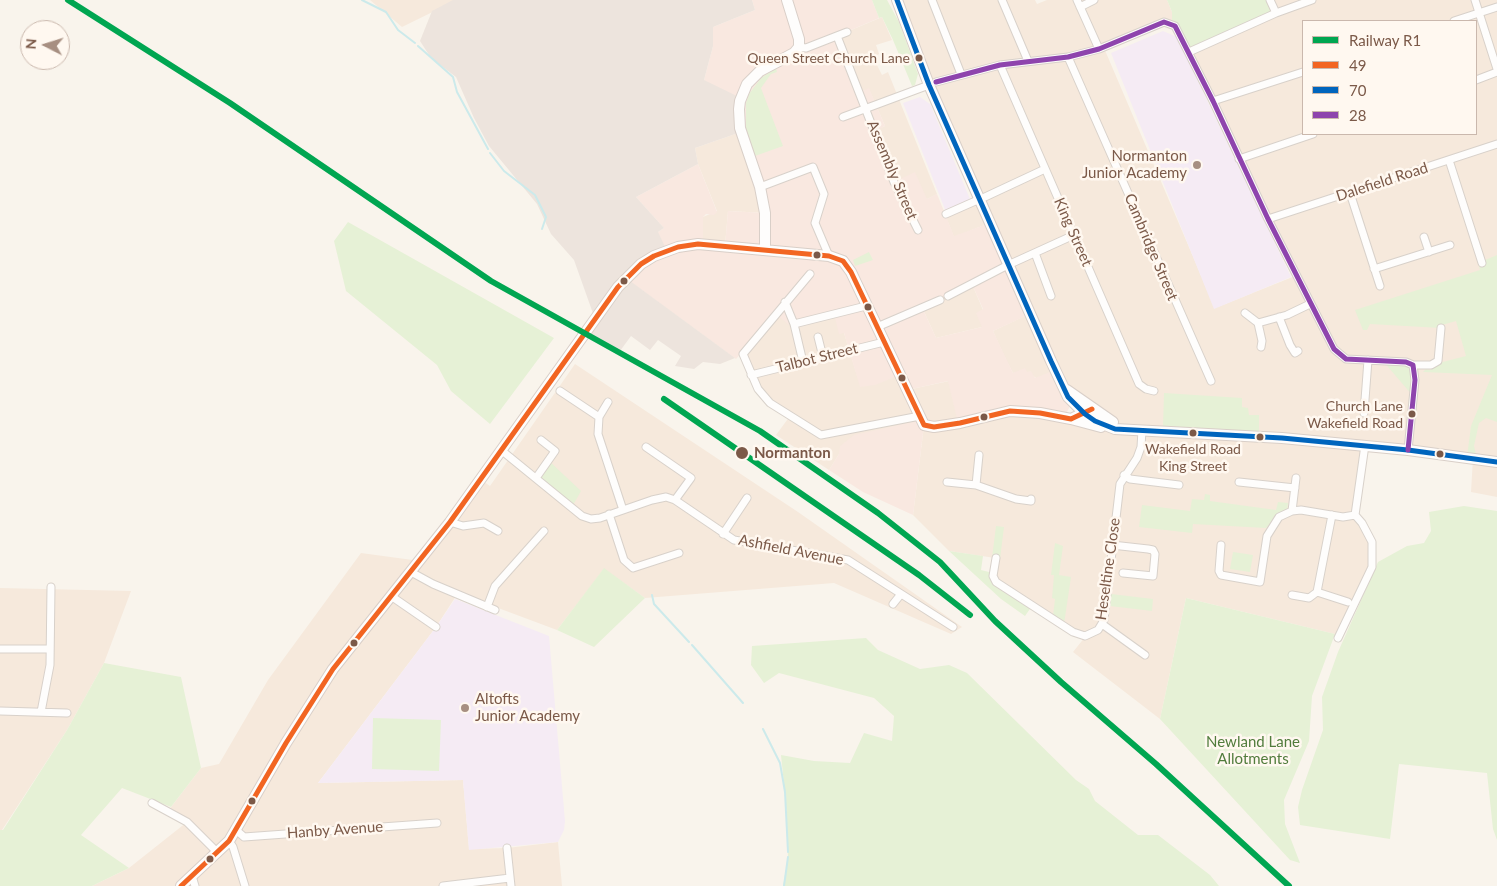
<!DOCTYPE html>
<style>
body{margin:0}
#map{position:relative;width:1497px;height:886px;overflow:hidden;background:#f9f4ec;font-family:Lato,sans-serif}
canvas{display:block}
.legend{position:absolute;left:1302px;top:20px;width:175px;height:115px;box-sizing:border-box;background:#fff8f0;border:1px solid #cab8ad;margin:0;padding:6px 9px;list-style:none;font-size:15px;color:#7b5948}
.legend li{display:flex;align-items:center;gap:10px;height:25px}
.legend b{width:25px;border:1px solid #cab8ad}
.north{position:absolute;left:20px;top:20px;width:50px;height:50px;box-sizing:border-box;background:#fff8f0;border:1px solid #cab8ad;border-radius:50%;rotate:275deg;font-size:14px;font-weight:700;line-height:20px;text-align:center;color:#7b5948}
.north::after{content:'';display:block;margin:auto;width:18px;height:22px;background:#a78f81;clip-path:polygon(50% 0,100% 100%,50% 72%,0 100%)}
</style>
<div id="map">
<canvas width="1497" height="886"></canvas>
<ul class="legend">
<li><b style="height:6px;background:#00a651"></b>Railway R1</li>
<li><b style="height:6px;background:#f26522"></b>49</li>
<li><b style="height:6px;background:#0065bd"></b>70</li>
<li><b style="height:6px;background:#8e44ad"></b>28</li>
</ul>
<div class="north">N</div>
</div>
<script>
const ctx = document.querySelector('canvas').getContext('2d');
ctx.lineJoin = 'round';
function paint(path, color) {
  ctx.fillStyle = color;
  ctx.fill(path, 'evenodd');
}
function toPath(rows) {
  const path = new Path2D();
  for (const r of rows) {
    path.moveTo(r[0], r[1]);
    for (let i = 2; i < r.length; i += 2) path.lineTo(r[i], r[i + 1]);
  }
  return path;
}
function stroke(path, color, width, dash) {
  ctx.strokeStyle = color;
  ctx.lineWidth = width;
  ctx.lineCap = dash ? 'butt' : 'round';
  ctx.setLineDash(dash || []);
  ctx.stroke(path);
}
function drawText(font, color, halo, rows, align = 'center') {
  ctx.font = font + ' Lato,sans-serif';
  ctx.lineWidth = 5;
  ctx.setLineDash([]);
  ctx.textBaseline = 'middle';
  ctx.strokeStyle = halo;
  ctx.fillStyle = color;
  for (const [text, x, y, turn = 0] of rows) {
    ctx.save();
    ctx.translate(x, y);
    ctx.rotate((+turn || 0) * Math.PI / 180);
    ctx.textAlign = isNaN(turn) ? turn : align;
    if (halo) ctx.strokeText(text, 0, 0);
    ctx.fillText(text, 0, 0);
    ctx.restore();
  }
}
const residential = toPath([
 [370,0,457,0,402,27],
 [897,0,1035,0,1037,4,1047,0,1167,0,1172,12,1172,24,1167,22,1104,48,1215,308,1295,276,1189,52,1270,0,1497,0,1497,497,1471,492,1473,458,1365,445,1355,515,1368,532,1372,567,1339,635,1186,598,1160,719,1073,652,1085,637,996,582,995,558,949,551,913,515,924,425,839,454,829,470,776,435,790,416,770,403,743,358,776,314,834,314,844,333,856,372,900,375,907,390,949,381,995,413,1061,415,1088,412,1027,372,1013,373,1005,358,993,331,1029,314,990,223,954,237,945,215,979,199],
 [1303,21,1476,21,1476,134,1303,134],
 [882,17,892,40,876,45,879,54,873,57,882,75,888,72,937,194,927,199,894,182,874,131,885,126,869,89,859,92,837,36],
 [741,132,765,213,728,211,725,246,703,244,703,217,717,211,698,164,695,148],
 [972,284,983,310,982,327,936,338,922,307],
 [575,364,798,512,962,627,951,634,834,583,645,598,604,569,557,630,458,593,436,627,318,783,463,780,469,849,507,848,558,842,562,886,92,886,129,868,187,822,168,811,201,768,219,764,268,680,361,553,420,561,480,479,490,486],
 [0,588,131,591,104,663,67,730,2,830,0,830]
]);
const commercial = toPath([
 [752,0,872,0,879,18,837,36,860,92,869,88,885,126,875,131,894,182,915,172,927,199,937,194,954,236,990,223,1030,314,993,331,1013,373,1025,368,1027,372,1031,371,1035,378,1055,370,1071,404,1067,412,1061,415,1028,411,958,423,948,381,907,390,900,375,875,385,860,387,844,333,839,334,834,314,789,325,776,314,736,359,625,278,658,232,664,228,636,197,698,164,717,212,714,215,706,214,703,217,703,244,725,246,728,211,765,213,743,139,704,80,713,46,713,27,755,10],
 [972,284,983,309,976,313,982,327,936,338,922,307],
 [922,420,924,425,913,515,863,492,829,470,839,454,840,446,854,435]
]);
const industrial = toPath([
 [453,0,752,0,755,10,713,27,713,46,704,80,741,98,741,132,695,148,698,164,636,197,664,228,658,232,667,251,626,278,735,358,720,364,703,362,694,369,675,366,681,356,658,340,650,350,631,336,620,351,590,333,595,319,574,260,551,234,537,204,489,146,474,118,456,77,431,58,420,41,432,11]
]);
const education = toPath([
 [1163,31,1177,37,1291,277,1214,309,1111,53],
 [920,97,930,104,970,199,946,212,903,103],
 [455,599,549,636,565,821,564,830,558,842,469,850,463,780,318,783,436,627]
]);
const green = toPath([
 [872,0,887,0,899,22,918,74,915,85,912,86,893,40,882,17,879,18],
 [1167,0,1270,0,1276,13,1189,52,1172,24,1172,12],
 [776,68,777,72,771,74,761,88,783,146,755,156,746,129,746,103,749,94,761,78],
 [348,222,554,338,490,424,451,391,437,365,346,291,334,241],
 [869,252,873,260,855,266,853,260],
 [1497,255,1497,422,1486,418,1479,423,1474,446,1477,459,1467,457,1471,426,1492,375,1423,372,1426,369,1431,370,1431,365,1466,356,1456,321,1442,325,1441,328,1370,324,1367,330,1363,330,1355,310,1480,270,1478,263],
 [1383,361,1413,365,1413,396],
 [1164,393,1242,398,1242,407,1248,408,1249,415,1259,415,1259,432,1163,426],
 [548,460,581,491,572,507,536,478],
 [1205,494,1210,495,1210,501,1276,510,1278,502,1288,503,1287,510,1277,515,1266,528,1193,524,1192,533,1139,527,1142,505,1190,511,1192,499,1204,500],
 [1464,506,1497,511,1497,840,1493,829,1487,773,1399,764,1390,839,1300,825,1298,807,1302,790,1323,730,1322,697,1338,652,1378,562,1407,546,1424,543,1431,531,1429,512],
 [996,526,1004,527,1000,559,992,558],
 [1055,543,1063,546,1059,575,1071,577,1064,624,1053,616,1055,599,1052,598,1054,575,1051,575],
 [949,551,983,556,981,570,989,572,989,575,1032,606,1025,616,1001,599],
 [1233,552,1253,555,1250,572,1230,569],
 [604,568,645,598,594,647,557,630],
 [1111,594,1153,599,1152,611,1110,606],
 [1186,598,1335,634,1312,696,1309,741,1284,800,1285,824,1300,863,1290,860,1160,719],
 [866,638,878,650,920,669,949,665,967,673,1076,780,1089,789,1095,801,1138,835,1158,835,1210,875,1219,886,783,886,788,858,786,804,781,755,814,761,850,763,864,733,892,741,894,716,874,698,779,673,764,683,751,665,752,646],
 [104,663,181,677,201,768,171,807,122,788,81,835,129,868,92,886,0,886,0,830,3,830,67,730],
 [373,718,441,720,439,771,372,769]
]);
const stream = toPath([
 [362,0,386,12,398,30,415,43],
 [418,46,453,77,457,92,488,149],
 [490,153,504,171,535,195,546,217,542,229],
 [652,595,654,604,689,642],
 [692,645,743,703],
 [763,729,780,763,785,792,788,852],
 [784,886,788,857]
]);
const street = toPath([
 [932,0,961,74],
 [1002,0,1028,61],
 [1077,0,1099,49],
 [1270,0,1276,13],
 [1475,0,1497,69],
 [1080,7,1094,0],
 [1454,21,1497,7],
 [837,36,894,182,918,230],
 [799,47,806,48,847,32],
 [1189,52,1276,13,1312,0],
 [1068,57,1211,381],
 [1000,65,1139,384,1146,389,1154,391],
 [1476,80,1497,72],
 [936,82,1000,65,1068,57,1099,49,1164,22,1175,26,1213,101,1268,219,1334,349,1346,359,1406,362,1413,365,1415,380,1408,450],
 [1213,101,1303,72],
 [843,117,929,85],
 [1239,159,1313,134],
 [1449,160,1482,263],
 [760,187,813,167,824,194,815,223,829,256],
 [1350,193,1380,286],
 [985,197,1045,169],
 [946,214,980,199],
 [1268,219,1497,144],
 [1424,237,1429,252],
 [1035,253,1051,296],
 [1374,269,1450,245],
 [810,274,743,354,758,389,770,403,821,435,920,416],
 [948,296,1008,265,1074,235],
 [785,302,794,324,803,362],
 [1245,313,1258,323,1287,315,1310,304],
 [1279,317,1290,345,1295,353,1298,351],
 [1258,323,1262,341,1261,347],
 [794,324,866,306],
 [877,327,940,300],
 [818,337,823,357],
 [1413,365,1431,365,1438,361,1441,328],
 [751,375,884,342],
 [560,391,599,417,598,434,623,510],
 [1364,413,1368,360],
 [599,417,608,402],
 [646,447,691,478,675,500],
 [501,450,582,516,591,519,600,518,652,500,666,497,675,500,734,540,848,560,953,627],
 [1124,475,1130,479,1179,485],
 [536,478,555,451,541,440],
 [947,482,976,485,1016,499,1031,501,1031,499],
 [1239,482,1295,488],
 [976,485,979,455],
 [1292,511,1296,478],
 [609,514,624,560,633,568,679,553],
 [450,522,463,526,484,523,498,531],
 [723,534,747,498],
 [1112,545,1148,549,1153,550,1155,554,1153,576,1123,573],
 [1221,545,1219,571,1221,575,1260,582,1267,536,1279,517,1292,511,1301,510,1343,517,1355,515],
 [996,558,993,576,996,582,1073,632,1085,636,1098,630,1104,620,1120,484,1137,458,1141,447,1142,430],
 [411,572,433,584,495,610],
 [1317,592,1348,602],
 [1292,595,1309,598,1317,592,1332,515],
 [391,596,436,627],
 [893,604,901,594],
 [487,607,495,586,544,531],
 [1102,624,1145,655],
 [1338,638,1372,567,1372,542,1362,523,1355,515,1365,445],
 [0,649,50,649],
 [0,711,67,713],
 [41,712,50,665,51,587],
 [152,803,187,822,218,853],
 [236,830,244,837,437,823],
 [229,841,233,847,245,886],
 [507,848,511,886],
 [192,876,195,886],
 [443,886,510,878]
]);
const secondary = toPath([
 [897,0,929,85,1051,361,1068,397,1085,414,1095,421,1115,429,1282,438,1408,450,1497,462],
 [765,250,765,213,760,187,740,128,739,109,740,101,747,84,760,71,794,53,799,47,799,39,787,0],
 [1067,390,1113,422],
 [1071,419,1101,427],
 [181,886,229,841,286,743,333,669,450,522,618,287,641,264,654,256,678,247,698,244,829,256,843,261,851,272,924,425,934,427,960,423,1010,411,1040,413,1071,419,1092,409]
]);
const bus1 = toPath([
 [181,886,229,841,286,743,333,669,450,522,618,287,641,264,654,256,678,247,698,244,829,256,843,261,851,272,924,425,934,427,960,423,1010,411,1040,413,1071,419,1092,409]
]);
const bus2 = toPath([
 [897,0,929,85,1051,361,1068,397,1085,414,1095,421,1115,429,1282,438,1408,450,1497,462]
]);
const bus3 = toPath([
 [936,82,1000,65,1068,57,1099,49,1164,22,1175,26,1213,101,1268,219,1334,349,1346,359,1406,362,1413,365,1415,380,1408,450]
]);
const rail1 = toPath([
 [68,0,230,103,491,281,760,431,878,513,940,562,995,621,1061,682,1156,764,1289,886],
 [664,399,919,575,970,615]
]);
const markers = [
 [919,58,4.5,"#7b5948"],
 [1197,165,5,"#a78f81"],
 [817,255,4.5,"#7b5948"],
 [624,281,4.5,"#7b5948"],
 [868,307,4.5,"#7b5948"],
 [902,378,4.5,"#7b5948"],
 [1412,414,4.5,"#7b5948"],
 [984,417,4.5,"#7b5948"],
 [1193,433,4.5,"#7b5948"],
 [1260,437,4.5,"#7b5948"],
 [742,453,7,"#7b5948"],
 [1440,454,4.5,"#7b5948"],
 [354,643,4.5,"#7b5948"],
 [465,708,5,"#a78f81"],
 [252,801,4.5,"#7b5948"],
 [210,859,4.5,"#7b5948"]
];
const busNames = [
 ["Queen Street Church Lane",910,58],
 ["Church Lane",1403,406],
 ["Wakefield Road",1403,423],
 ["Wakefield Road",1193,449,"center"],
 ["King Street",1193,466,"center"]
];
const poiNames = [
 ["Normanton",1187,156],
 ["Junior Academy",1187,173],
 ["Altofts",475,699,"left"],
 ["Junior Academy",475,716,"left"]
];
const streetNames = [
 ["Assembly Street",892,170,67],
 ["Dalefield Road",1382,182,-18],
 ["King Street",1073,232,66],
 ["Cambridge Street",1151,247,67],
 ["Talbot Street",817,358,-14],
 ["Ashfield Avenue",791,550,11],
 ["Heseltine Close",1108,569,-82],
 ["Hanby Avenue",335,830,-4]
];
const stopNames = [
 ["Normanton",754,453]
];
const parkNames = [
 ["Newland Lane",1253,742],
 ["Allotments",1253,759]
];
paint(residential, '#f6e9dc');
paint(commercial, '#f9e8e0');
paint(industrial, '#ede4dd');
paint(education, '#f5ebf4');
paint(green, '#e6f1d6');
stroke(stream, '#cceaeb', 2);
stroke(street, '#d8d1ca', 9);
stroke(secondary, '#d9cfc8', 12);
stroke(street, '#fefdfc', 7);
stroke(secondary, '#fefdfc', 10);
stroke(bus1, '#f26522', 5);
stroke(bus2, '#0065bd', 5);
stroke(bus3, '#8e44ad', 5);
stroke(rail1, '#00a651', 6);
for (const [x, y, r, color] of markers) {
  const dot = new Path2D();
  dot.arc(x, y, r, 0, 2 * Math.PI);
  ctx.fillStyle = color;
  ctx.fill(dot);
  stroke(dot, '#fff8f0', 2);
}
drawText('14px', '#7b5948', '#fff8f0', busNames, 'right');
drawText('15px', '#7b5948', '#fff8f0', poiNames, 'right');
drawText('15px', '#7b5948', '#fff8f0', streetNames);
drawText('bold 15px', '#7b5948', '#fff8f0', stopNames, 'left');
drawText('15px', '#517c3c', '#fff8f0', parkNames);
</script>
